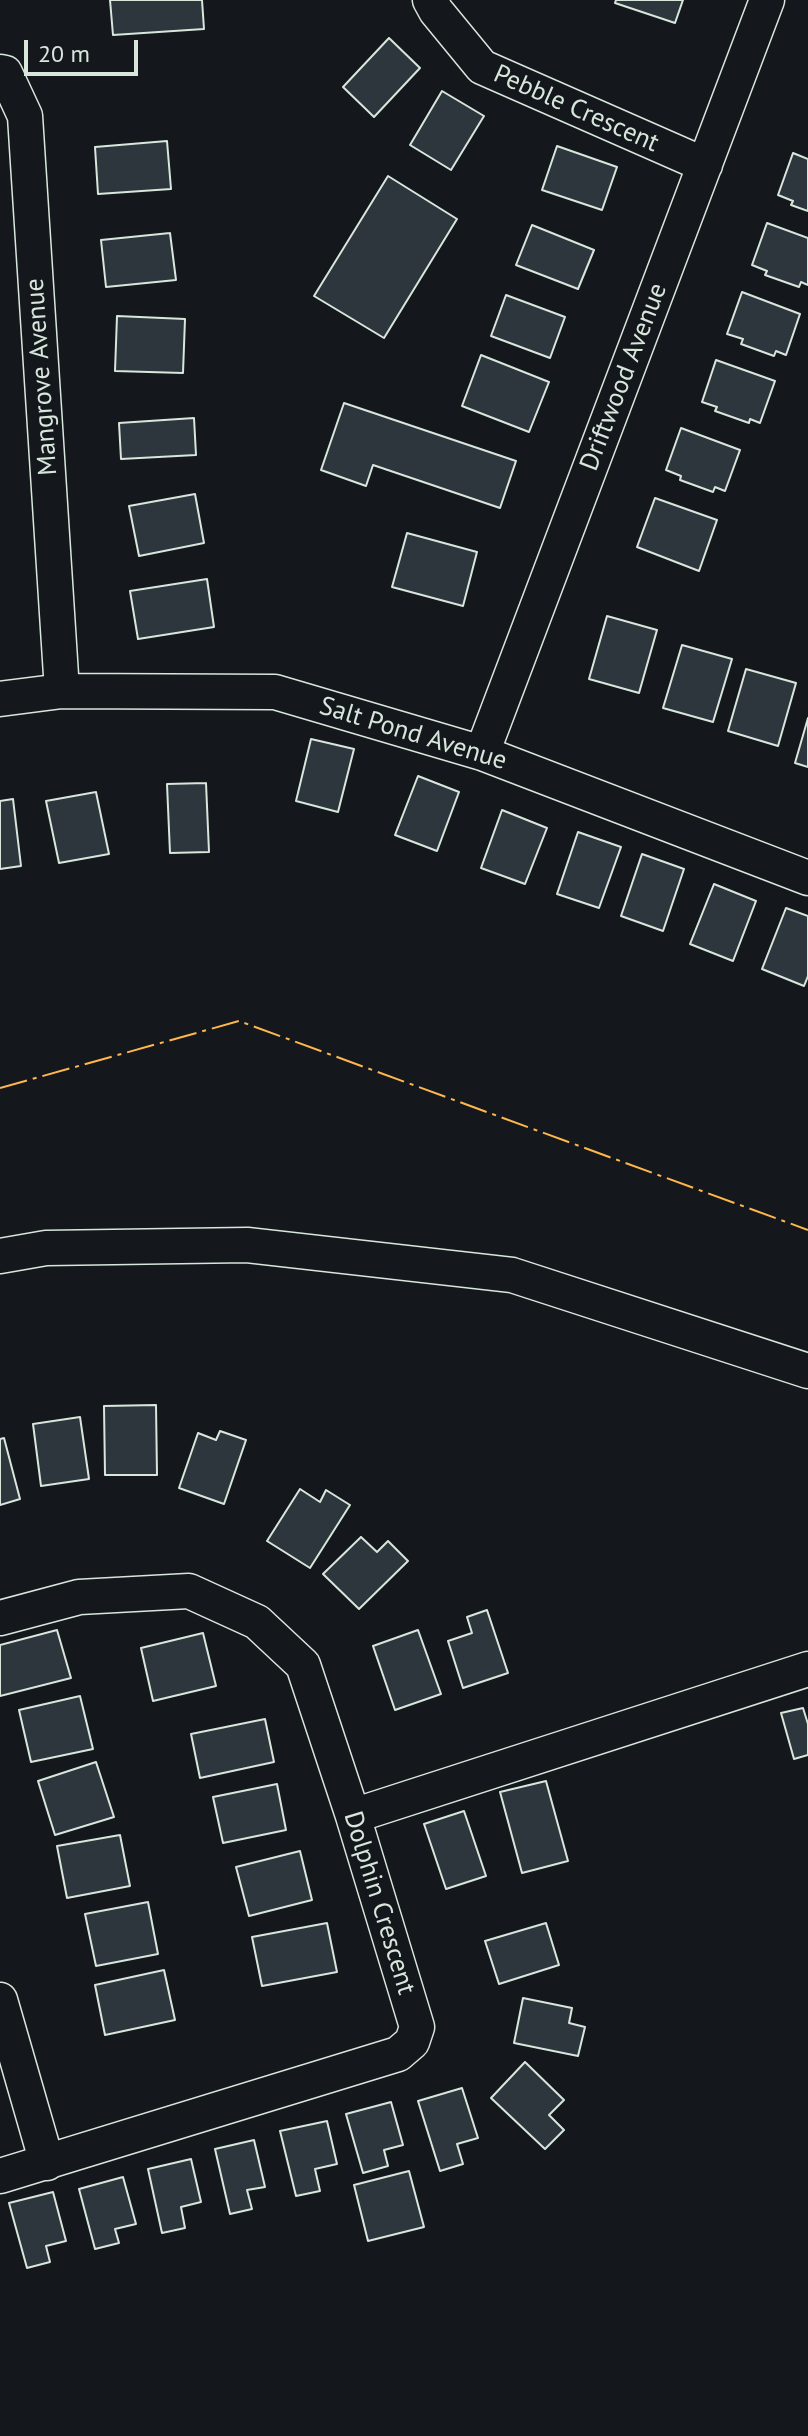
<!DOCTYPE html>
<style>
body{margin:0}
#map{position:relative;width:808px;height:2436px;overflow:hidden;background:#14181c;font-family:"PT Sans",sans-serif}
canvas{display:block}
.scale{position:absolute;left:24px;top:40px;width:114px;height:36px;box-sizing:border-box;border:4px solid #d8e6dc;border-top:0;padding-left:10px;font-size:24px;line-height:28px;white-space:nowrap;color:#d8e6dc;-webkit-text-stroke:6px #14181c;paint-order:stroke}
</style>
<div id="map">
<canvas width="808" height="2436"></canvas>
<div class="scale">20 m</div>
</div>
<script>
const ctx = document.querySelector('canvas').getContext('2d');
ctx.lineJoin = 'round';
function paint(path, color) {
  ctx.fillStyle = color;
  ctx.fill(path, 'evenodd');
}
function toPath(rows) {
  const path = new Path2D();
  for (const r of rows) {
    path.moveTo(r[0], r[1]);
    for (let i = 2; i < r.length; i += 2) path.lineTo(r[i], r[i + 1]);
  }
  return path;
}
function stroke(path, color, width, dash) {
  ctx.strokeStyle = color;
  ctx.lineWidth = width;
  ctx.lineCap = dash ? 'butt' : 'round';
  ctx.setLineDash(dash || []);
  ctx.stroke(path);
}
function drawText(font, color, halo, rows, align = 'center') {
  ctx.font = font + ' "PT Sans",sans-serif';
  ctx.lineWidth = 6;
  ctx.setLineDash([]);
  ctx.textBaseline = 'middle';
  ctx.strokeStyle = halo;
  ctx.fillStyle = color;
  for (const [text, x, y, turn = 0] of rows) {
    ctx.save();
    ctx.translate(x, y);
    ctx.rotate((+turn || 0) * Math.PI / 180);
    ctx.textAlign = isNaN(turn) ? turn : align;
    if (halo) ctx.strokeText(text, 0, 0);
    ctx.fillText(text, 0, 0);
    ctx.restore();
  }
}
const building = toPath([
 [110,0,202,0,204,29,113,35,110,0],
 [616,0,683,0,675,23,615,3,616,0],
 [389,38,420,68,374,117,343,87,389,38],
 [442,91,484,116,451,170,410,145,442,91],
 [167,141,171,189,98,194,95,147,167,141],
 [557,146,617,167,602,210,542,190,557,146],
 [793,153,808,159,808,211,791,205,793,201,778,195,793,153],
 [388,176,457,219,384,338,314,296,388,176],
 [767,223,808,238,808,285,801,282,799,287,765,275,767,271,752,265,767,223],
 [532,225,594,250,578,289,516,265,532,225],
 [170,233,176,280,106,287,101,240,170,233],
 [742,292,800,314,786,355,776,351,774,356,741,344,743,339,727,334,742,292],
 [506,295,565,317,550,358,491,336,506,295],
 [117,316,185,319,183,373,115,371,117,316],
 [481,355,549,382,529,432,462,406,481,355],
 [716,360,775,381,760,423,750,419,749,423,715,411,717,407,702,402,716,360],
 [344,403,516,461,500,508,373,465,366,486,321,470,344,403],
 [194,418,196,455,121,459,119,423,194,418],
 [681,428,740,450,725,491,715,487,713,492,680,480,681,476,666,470,681,428],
 [195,494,204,543,139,556,129,506,195,494],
 [655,498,717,520,699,571,637,547,655,498],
 [407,533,477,552,463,606,392,587,407,533],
 [207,579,214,627,138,639,130,591,207,579],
 [607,616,657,630,639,693,589,679,607,616],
 [682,645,732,659,713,722,663,708,682,645],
 [746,669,796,683,778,746,728,731,746,669],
 [808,718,808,767,795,763,808,718],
 [311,739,354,749,338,812,296,801,311,739],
 [418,776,459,792,437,851,395,835,418,776],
 [206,783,209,852,170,853,167,784,206,783],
 [96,792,109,854,59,863,46,801,96,792],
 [13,799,21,866,0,869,0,801,13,799],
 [502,810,547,828,525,884,481,868,502,810],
 [578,832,621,847,599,908,557,894,578,832],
 [642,854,684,869,663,931,621,916,642,854],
 [714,884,756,901,733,961,690,944,714,884],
 [786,908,808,916,808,976,804,986,762,969,786,908],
 [156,1405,157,1475,105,1475,104,1406,156,1405],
 [80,1417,89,1479,41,1486,33,1424,80,1417],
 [220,1431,246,1440,224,1504,179,1488,198,1433,216,1440,220,1431],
 [4,1438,20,1499,0,1505,0,1439,4,1438],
 [300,1489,320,1502,326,1490,350,1505,310,1568,267,1541,300,1489],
 [361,1537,377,1552,388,1541,408,1561,359,1609,323,1574,361,1537],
 [487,1610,508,1673,463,1688,448,1641,472,1633,467,1617,487,1610],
 [57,1630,71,1678,0,1696,0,1645,57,1630],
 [418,1630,441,1694,395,1710,373,1646,418,1630],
 [203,1633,216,1686,153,1701,141,1648,203,1633],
 [80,1696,93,1749,31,1762,19,1710,80,1696],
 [803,1708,808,1724,808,1755,794,1759,781,1713,803,1708],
 [265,1719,274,1762,200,1778,191,1734,265,1719],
 [96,1762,114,1817,55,1835,38,1781,96,1762],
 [546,1781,568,1861,522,1873,500,1792,546,1781],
 [277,1784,286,1830,223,1843,213,1797,277,1784],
 [464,1811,486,1876,446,1889,424,1824,464,1811],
 [120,1835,130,1886,67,1898,57,1846,120,1835],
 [300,1851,312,1900,249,1916,236,1867,300,1851],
 [148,1902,158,1954,96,1966,85,1914,148,1902],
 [327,1923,337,1972,262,1986,252,1937,327,1923],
 [546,1923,559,1965,499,1984,485,1941,546,1923],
 [164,1970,175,2020,105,2035,95,1985,164,1970],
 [523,1998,572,2008,569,2023,585,2027,578,2056,514,2043,523,1998],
 [525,2062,564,2100,549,2115,564,2130,545,2149,491,2098,525,2062],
 [462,2088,478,2138,457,2144,463,2164,440,2171,418,2101,462,2088],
 [391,2102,403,2145,384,2150,388,2166,363,2173,346,2114,391,2102],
 [327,2121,337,2164,315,2169,320,2191,296,2196,280,2131,327,2121],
 [254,2140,265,2187,247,2190,252,2209,230,2214,215,2149,254,2140],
 [191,2159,201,2202,181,2207,185,2228,162,2233,148,2169,191,2159],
 [409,2171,424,2227,368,2241,354,2185,409,2171],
 [123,2177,136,2224,115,2229,119,2243,95,2249,79,2189,123,2177],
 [53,2192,66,2241,46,2246,50,2262,27,2268,9,2203,53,2192]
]);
const street = toPath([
 [430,0,436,11,482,67,705,165],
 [0,72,5,73,25,116,62,691],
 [0,699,62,691,275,692,482,753,808,878],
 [482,753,767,0],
 [0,1256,46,1248,247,1245,512,1275,808,1371],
 [0,1618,79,1597,189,1591,257,1622,303,1665,353,1816,417,2027,412,2042,398,2054,0,2176],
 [353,1816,808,1669],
 [0,2000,47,2163]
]);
const power = toPath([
 [0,1088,239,1021,808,1230]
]);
const streetNames = [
 ["Pebble Crescent",576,109,24],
 ["Mangrove Avenue",42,377,-94],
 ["Driftwood Avenue",624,377,-69],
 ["Salt Pond Avenue",413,734,17],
 ["Dolphin Crescent",379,1903,73]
];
paint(building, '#2c363c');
stroke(building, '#d8e6dc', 2);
stroke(street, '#d8e6dc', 37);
stroke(street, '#14181c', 34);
stroke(power, '#ffb74d', 2, [28, 6, 4, 6]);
drawText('26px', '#d8e6dc', '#14181c', streetNames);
</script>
